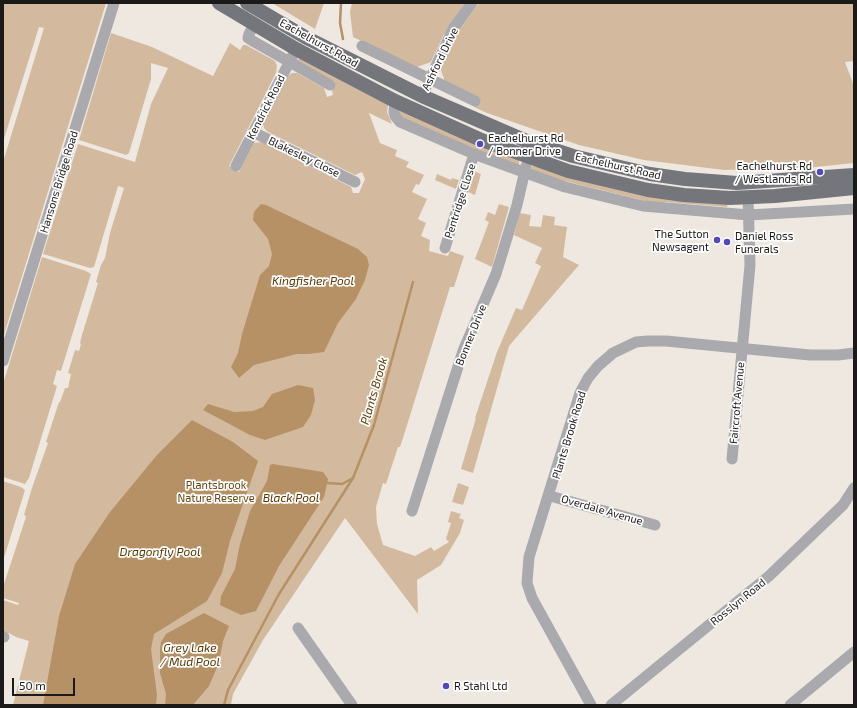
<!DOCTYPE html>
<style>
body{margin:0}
#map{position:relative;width:857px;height:708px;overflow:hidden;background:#eee8e1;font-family:"Exo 2",sans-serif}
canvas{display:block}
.frame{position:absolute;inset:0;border:4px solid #1c1a18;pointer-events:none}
.scale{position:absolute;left:12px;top:678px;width:63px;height:18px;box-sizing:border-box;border:2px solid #1c1a18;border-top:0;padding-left:5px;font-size:12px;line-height:14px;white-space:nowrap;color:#1c1a18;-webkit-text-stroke:3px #fff;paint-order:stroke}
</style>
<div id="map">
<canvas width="857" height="708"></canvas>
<div class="frame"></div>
<div class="scale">50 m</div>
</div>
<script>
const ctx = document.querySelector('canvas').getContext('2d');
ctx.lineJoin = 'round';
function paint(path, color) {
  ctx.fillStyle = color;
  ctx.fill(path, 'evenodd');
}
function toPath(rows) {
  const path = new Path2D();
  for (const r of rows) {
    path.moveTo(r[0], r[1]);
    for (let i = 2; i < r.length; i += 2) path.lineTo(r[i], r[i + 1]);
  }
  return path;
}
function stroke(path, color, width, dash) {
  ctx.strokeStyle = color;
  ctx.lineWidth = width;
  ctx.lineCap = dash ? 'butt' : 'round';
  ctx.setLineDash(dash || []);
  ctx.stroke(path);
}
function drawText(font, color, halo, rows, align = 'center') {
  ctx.font = font + ' "Exo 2",sans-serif';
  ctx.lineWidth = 3.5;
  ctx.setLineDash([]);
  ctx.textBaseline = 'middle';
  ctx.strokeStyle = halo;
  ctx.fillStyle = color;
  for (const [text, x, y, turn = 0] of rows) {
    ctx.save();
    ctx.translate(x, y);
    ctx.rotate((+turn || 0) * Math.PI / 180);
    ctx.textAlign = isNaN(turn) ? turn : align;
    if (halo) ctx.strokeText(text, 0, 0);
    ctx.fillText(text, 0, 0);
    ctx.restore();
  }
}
const green = toPath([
 [3,3,106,3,3,338,3,162,44,28,39,27,3,142],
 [272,3,324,3,315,29],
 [352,3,465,3,443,36,431,62,417,67,353,37,350,12],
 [479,3,854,3,854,61,845,62,854,86,854,163,806,168,724,170,644,160,579,145,487,113,474,107,480,98,445,82,440,67,454,37],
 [111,33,152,47,213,76,230,43,240,50,243,45,246,45,275,61,277,66,276,73,229,166,239,172,254,143,262,142,351,187,353,193,359,193,365,179,362,172,355,175,268,132,264,128,263,124,288,76,292,73,297,73,324,88,327,97,333,95,332,90,335,82,296,61,298,59,303,59,388,105,387,112,392,124,369,113,380,143,397,150,395,156,409,162,406,167,424,175,419,185,416,184,412,192,427,199,418,219,426,223,421,236,430,240,429,251,448,256,450,251,464,256,454,287,450,287,403,438,400,447,398,447,386,484,383,483,376,507,377,524,383,545,415,556,431,547,434,551,449,542,446,539,451,523,448,522,451,511,461,514,459,518,464,520,460,533,441,565,417,580,418,614,345,518,263,640,233,694,231,705,13,705,29,641,16,637,3,630,3,600,18,605,19,603,3,598,3,587,25,520,26,516,24,515,32,488,48,443,46,442,59,402,60,402,65,388,68,388,71,374,68,373,75,350,79,351,81,344,80,343,82,335,98,283,96,282,101,265,105,258,110,233,124,188,118,186,94,267,90,268,43,254,78,144,135,162,151,104,168,68,151,63,151,79,129,153,126,155,79,140],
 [401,111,519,159,519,164,518,166,401,119,399,113],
 [533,166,728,203,727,207,665,202,662,205,532,173,531,167],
 [474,171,481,174,475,195,468,192],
 [437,174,451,180,452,178,459,180,456,189,435,180],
 [499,204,509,207,492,267,475,259,489,222,485,220,488,212,495,215],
 [520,213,531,215,529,226,541,227,543,215,555,217,554,225,567,227,563,257,579,265,509,346,473,473,461,469,476,418,475,418,497,352,516,308,522,310,541,266,535,263,542,248,514,235],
 [42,257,86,271,91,274,61,371,57,370,53,384,57,386,29,478,25,484,3,477,3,384],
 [3,481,21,487,25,490,3,561],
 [458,483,469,487,463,505,452,502]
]);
const water = toPath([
 [261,204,266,205,358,249,367,257,369,265,365,280,356,299,338,323,324,352,309,354,297,354,254,365,239,378,231,367,238,353,242,334,260,275,269,266,272,254,268,239,253,220,254,212],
 [298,385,313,388,315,400,311,415,303,427,265,440,250,435,203,410,208,404,234,412,253,411,263,407,272,394],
 [192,420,233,442,258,461,230,541,222,573,207,601,154,634,151,649,157,695,156,705,43,705,59,616,75,564,110,512,157,455],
 [273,464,323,472,328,479,324,497,279,566,256,611,241,615,220,605,221,596,235,569,240,544,250,511,267,481,270,465],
 [204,613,229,626,223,641,219,663,209,686,193,705,165,705,166,694,160,673,160,649,161,642,166,634]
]);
const stream = toPath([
 [341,3,340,23,343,39],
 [327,483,342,484,353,478,374,425,413,282],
 [224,705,228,690,279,594,353,478]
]);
const minor = toPath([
 [254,25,249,34,248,38,251,40,330,85],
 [362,46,475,101],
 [422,96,453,29,472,3],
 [395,101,394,112,395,116,400,122,474,154,565,187,643,206,749,215,854,209],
 [253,132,355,182],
 [236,166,296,49],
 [445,248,474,154],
 [3,361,114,3],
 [732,459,750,265,748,198],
 [550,496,655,525],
 [412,511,463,351,496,274,517,205,526,166],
 [298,628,352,705],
 [3,636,4,637],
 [591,705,532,598,527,583,529,557,580,393,588,378,598,366,613,353,636,342,648,341,666,341,810,355,838,355,854,353],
 [611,705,769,576,843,505,854,488],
 [790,705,854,652]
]);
const major = toPath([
 [219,3,296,49,395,101,479,139,568,171,648,190,684,195,730,198,775,196,854,188],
 [247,3,305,37,422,96,524,140,573,156,650,174,685,179,737,183,854,175]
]);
const markers = [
 [480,144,4,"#5248bf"],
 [820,172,4,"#5248bf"],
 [717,240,4,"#5248bf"],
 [727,242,4,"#5248bf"],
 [446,686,4,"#5248bf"]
];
const streetNames = [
 ["Eachelhurst Road",319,43,29],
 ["Ashford Drive",440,59,-64],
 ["Kendrick Road",266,107,-63],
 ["Blakesley Close",304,157,26],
 ["Eachelhurst Road",618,166,13],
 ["Hansons Bridge Road",59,182,-73],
 ["Pentridge Close",460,201,-72],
 ["Bonner Drive",471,335,-68],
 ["Faircroft Avenue",737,403,-85],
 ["Plants Brook Road",569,435,-73],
 ["Overdale Avenue",602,510,16],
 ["Rosslyn Road",738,602,-39]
];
const poiNames = [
 ["Eachelhurst Rd",488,138],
 ["/ Bonner Drive",488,151],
 ["Eachelhurst Rd",812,166,"right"],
 ["/ Westlands Rd",812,179,"right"],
 ["The Sutton",709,234,"right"],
 ["Newsagent",709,247,"right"],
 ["Daniel Ross",735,236],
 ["Funerals",735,249],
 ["R Stahl Ltd",454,686]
];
const parkNames = [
 ["Plantsbrook",216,485],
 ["Nature Reserve",216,498]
];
const waterNames = [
 ["Kingfisher Pool",313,281],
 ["Plants Brook",374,391,-74],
 ["Black Pool",291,498],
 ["Dragonfly Pool",160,552],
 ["Grey Lake",190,648],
 ["/ Mud Pool",190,662]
];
paint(green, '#d3ba9e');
paint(water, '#b69165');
stroke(stream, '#b69165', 2.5);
stroke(minor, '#aaaaae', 11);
stroke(major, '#75767c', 14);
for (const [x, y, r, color] of markers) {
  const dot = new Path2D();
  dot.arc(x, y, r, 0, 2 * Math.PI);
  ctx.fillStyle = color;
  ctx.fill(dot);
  stroke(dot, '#fff', 1.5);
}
drawText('11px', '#1c1a18', '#fff', streetNames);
drawText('11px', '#1c1a18', '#fff', poiNames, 'left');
drawText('11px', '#6a450e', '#fff', parkNames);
drawText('italic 12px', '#5d3900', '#fff', waterNames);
</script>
